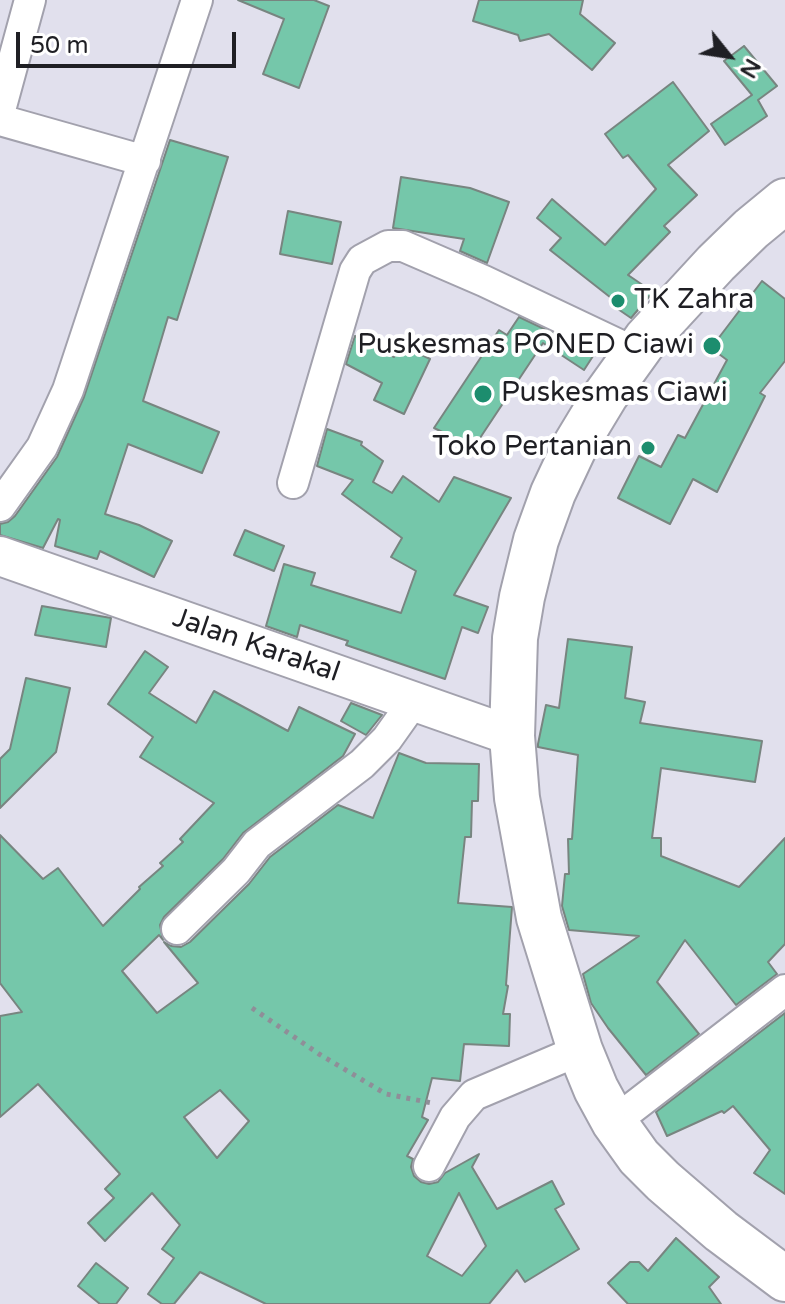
<!DOCTYPE html>
<style>
body{margin:0}
#map{position:relative;width:785px;height:1304px;overflow:hidden;background:#e1e0ed;font-family:"Varela Round",sans-serif}
canvas{display:block}
.north{position:absolute;left:689px;top:16px;width:80px;height:80px;-webkit-text-stroke:6px #fff;paint-order:stroke;rotate:120deg;font-size:22px;font-weight:700;line-height:32px;text-align:center;color:#1f1f24}
.north::after{content:'';display:block;margin:auto;width:28px;height:36px;background:#1f1f24;clip-path:polygon(50% 0,100% 100%,50% 72%,0 100%)}
.scale{position:absolute;left:16px;top:32px;width:220px;height:36px;box-sizing:border-box;border:4px solid #1f1f24;border-top:0;padding-left:10px;font-size:24px;line-height:28px;white-space:nowrap;color:#1f1f24;-webkit-text-stroke:6px #fff;paint-order:stroke}
</style>
<div id="map">
<canvas width="785" height="1304"></canvas>
<div class="north">N</div>
<div class="scale">50 m</div>
</div>
<script>
const ctx = document.querySelector('canvas').getContext('2d');
ctx.lineJoin = 'round';
function paint(path, color) {
  ctx.fillStyle = color;
  ctx.fill(path, 'evenodd');
}
function toPath(rows) {
  const path = new Path2D();
  for (const r of rows) {
    path.moveTo(r[0], r[1]);
    for (let i = 2; i < r.length; i += 2) path.lineTo(r[i], r[i + 1]);
  }
  return path;
}
function stroke(path, color, width, dash) {
  ctx.strokeStyle = color;
  ctx.lineWidth = width;
  ctx.lineCap = dash ? 'butt' : 'round';
  ctx.setLineDash(dash || []);
  ctx.stroke(path);
}
function drawText(font, color, halo, rows, align = 'center') {
  ctx.font = font + ' "Varela Round",sans-serif';
  ctx.lineWidth = 8;
  ctx.setLineDash([]);
  ctx.textBaseline = 'middle';
  ctx.strokeStyle = halo;
  ctx.fillStyle = color;
  for (const [text, x, y, turn = 0] of rows) {
    ctx.save();
    ctx.translate(x, y);
    ctx.rotate((+turn || 0) * Math.PI / 180);
    ctx.textAlign = isNaN(turn) ? turn : align;
    if (halo) ctx.strokeText(text, 0, 0);
    ctx.fillText(text, 0, 0);
    ctx.restore();
  }
}
const building = toPath([
 [238,0,314,0,329,6,299,88,263,74,284,19,238,0],
 [479,0,583,0,580,14,615,43,592,70,549,34,520,41,518,35,473,21,479,0],
 [744,46,777,86,758,100,767,116,725,145,711,124,752,95,724,61,744,46],
 [673,82,709,131,668,165,697,195,664,226,670,232,628,275,653,292,631,318,612,305,615,301,550,250,561,238,537,218,552,199,605,245,656,189,628,155,623,158,605,134,673,82],
 [170,140,228,157,177,320,168,317,143,401,219,432,202,473,128,444,105,514,139,525,172,541,154,577,100,551,97,559,55,546,60,520,58,519,43,548,0,535,0,524,8,522,15,516,57,457,84,397,170,140],
 [401,177,470,188,509,202,487,263,460,251,464,239,393,228,401,177],
 [288,211,341,222,332,264,280,254,288,211],
 [762,281,785,299,785,361,760,393,765,396,717,492,693,479,670,524,618,498,639,456,661,467,678,435,685,438,727,360,711,348,762,281],
 [519,317,595,353,584,370,543,343,474,447,434,428,499,330,507,335,519,317],
 [355,336,394,357,400,344,430,359,404,414,374,400,382,383,346,364,355,336],
 [327,429,362,442,361,445,383,461,373,482,392,493,403,476,439,502,454,477,511,498,454,595,488,607,478,633,462,627,445,679,346,645,348,641,300,625,297,637,266,626,284,564,315,573,311,585,401,613,416,571,391,557,402,538,342,494,353,480,317,466,327,429],
 [245,530,284,546,274,571,234,555,245,530],
 [42,606,111,618,106,647,35,635,42,606],
 [568,639,632,647,625,698,645,702,640,723,762,741,755,782,661,768,652,838,661,838,661,856,739,887,785,838,785,944,768,962,777,974,736,1005,685,940,657,982,699,1034,646,1075,608,1028,591,1003,583,974,639,936,569,930,562,906,565,874,569,874,568,839,572,839,578,755,538,747,538,744,546,705,559,708,568,639],
 [145,651,168,667,149,693,196,723,214,691,288,731,299,707,355,734,343,756,243,833,223,859,164,917,160,925,163,940,159,935,122,971,157,1013,198,983,164,942,171,946,181,947,190,942,249,884,270,857,338,805,373,818,399,753,426,763,479,764,478,801,472,801,471,837,465,837,458,903,512,907,506,985,508,986,503,1014,510,1014,509,1046,464,1044,460,1081,432,1078,422,1117,428,1120,407,1156,413,1159,411,1167,414,1176,421,1182,429,1184,438,1182,445,1173,479,1154,472,1167,497,1209,552,1181,564,1204,555,1209,579,1249,525,1282,517,1270,489,1304,266,1304,200,1272,174,1304,162,1304,148,1294,174,1258,162,1249,180,1225,152,1193,105,1241,88,1223,114,1198,105,1189,120,1174,38,1084,0,1117,0,1016,22,1012,0,983,0,835,43,879,58,868,103,926,140,889,139,887,163,866,160,863,183,842,180,839,214,803,140,757,153,737,108,704,145,651],
 [220,1090,249,1121,217,1158,184,1117,220,1090],
 [459,1193,486,1246,462,1276,427,1256,459,1193],
 [26,678,70,688,56,752,0,808,0,759,10,749,26,678],
 [351,703,382,715,366,735,341,721,351,703],
 [785,1013,785,1194,754,1173,770,1150,733,1106,724,1113,722,1111,667,1136,656,1112,785,1013],
 [676,1238,719,1277,709,1287,721,1304,628,1304,608,1283,630,1262,639,1262,648,1271,676,1238],
 [96,1263,128,1288,116,1304,100,1304,78,1286,96,1263]
]);
const path = toPath([
 [252,1008,319,1054,386,1094,432,1103]
]);
const minor = toPath([
 [0,110,30,0],
 [0,120,145,161],
 [293,483,355,271,362,260,388,246,403,246,484,281,636,353],
 [0,506,42,447,68,390,197,0],
 [177,929,236,871,257,844,362,764,387,739,414,701],
 [614,1122,785,990],
 [429,1166,455,1117,474,1095,580,1050]
]);
const major = toPath([
 [0,556,512,736]
]);
const highway = toPath([
 [785,201,751,229,716,263,646,339,605,396,576,444,553,493,536,540,522,597,515,638,512,736,517,798,539,918,580,1050,596,1089,614,1122,639,1157,663,1181,721,1231,785,1279]
]);
const markers = [
 [618,301,8,"#1c8d6e"],
 [712,346,10,"#1c8d6e"],
 [483,394,10,"#1c8d6e"],
 [648,448,8,"#1c8d6e"]
];
const poiNames = [
 ["TK Zahra",634,301],
 ["Puskesmas PONED Ciawi",694,346,"right"],
 ["Puskesmas Ciawi",501,394],
 ["Toko Pertanian",632,448,"right"]
];
const streetNames = [
 ["Jalan Karakal",256,646,19]
];
paint(building, '#75c7aa');
stroke(building, '#788580', 2);
stroke(minor, '#a2a1ad', 34);
stroke(major, '#a2a1ad', 42);
stroke(highway, '#a2a1ad', 48);
stroke(path, '#8f8e98', 5, [4, 6]);
stroke(minor, '#fff', 30);
stroke(major, '#fff', 38);
stroke(highway, '#fff', 44);
for (const [x, y, r, color] of markers) {
  const dot = new Path2D();
  dot.arc(x, y, r, 0, 2 * Math.PI);
  ctx.fillStyle = color;
  ctx.fill(dot);
  stroke(dot, '#fff', 3);
}
drawText('28px', '#1f1f24', '#fff', poiNames, 'left');
drawText('28px', '#1f1f24', '#fff', streetNames);
</script>
